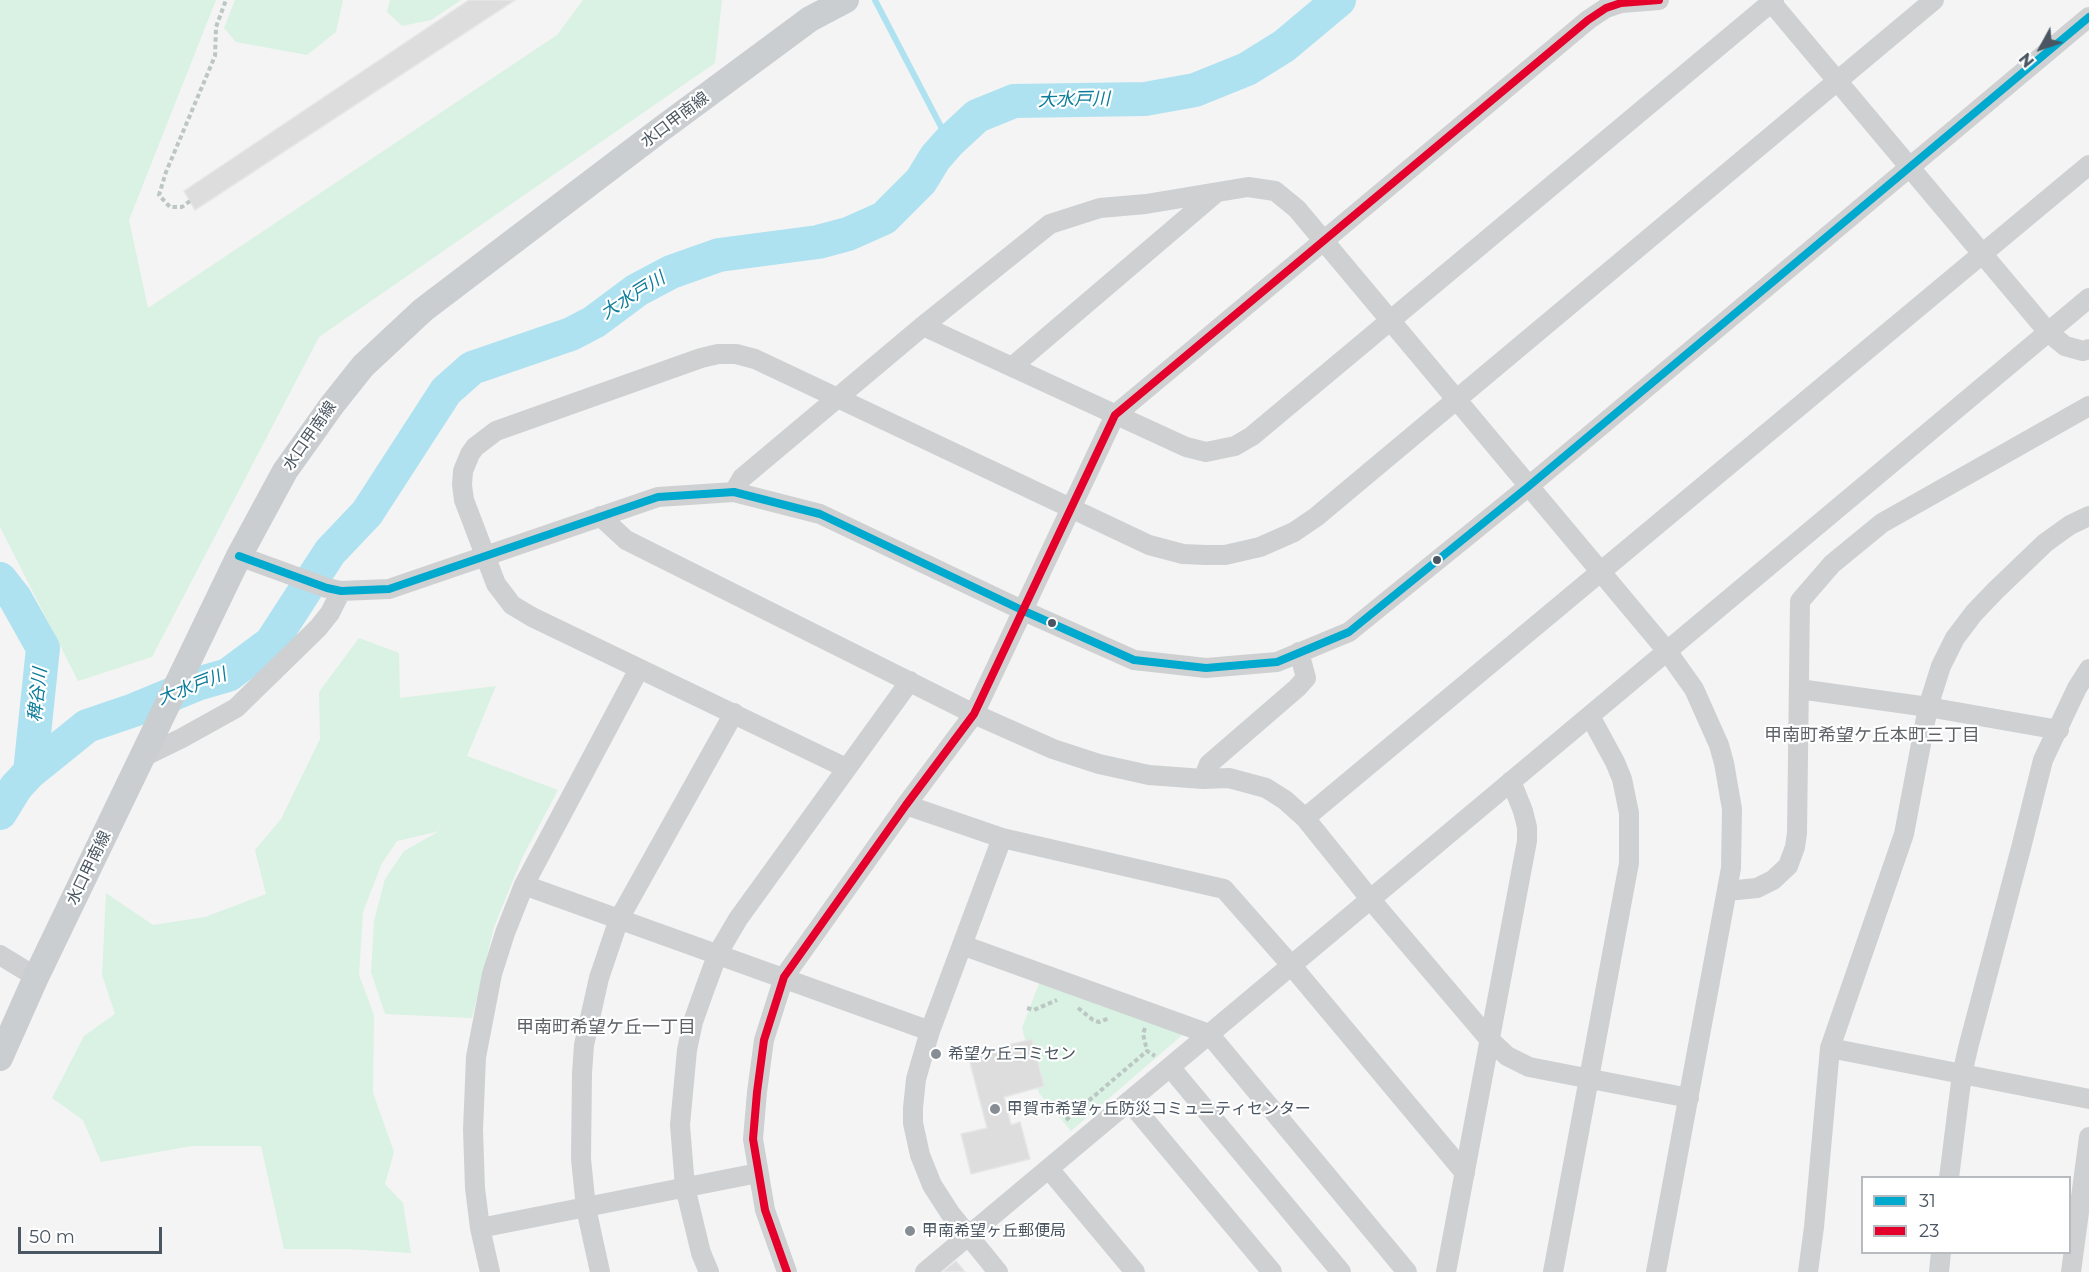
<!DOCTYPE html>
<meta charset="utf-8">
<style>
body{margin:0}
#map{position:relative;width:2089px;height:1272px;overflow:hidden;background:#f4f4f4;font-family:Montserrat,sans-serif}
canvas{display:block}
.legend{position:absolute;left:1861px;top:1176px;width:210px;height:78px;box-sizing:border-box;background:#fff;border:2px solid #b7bbc0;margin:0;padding:8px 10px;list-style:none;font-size:18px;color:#4a5661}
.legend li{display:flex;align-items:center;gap:12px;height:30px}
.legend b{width:30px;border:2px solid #b7bbc0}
.north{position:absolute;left:2011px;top:18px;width:60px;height:60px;-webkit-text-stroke:4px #fff;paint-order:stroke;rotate:230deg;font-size:16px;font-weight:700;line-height:24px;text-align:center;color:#4a5661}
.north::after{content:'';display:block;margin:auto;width:21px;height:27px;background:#4a5661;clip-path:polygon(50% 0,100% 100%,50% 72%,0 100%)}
.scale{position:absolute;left:18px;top:1227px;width:144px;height:27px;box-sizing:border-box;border:3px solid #4a5661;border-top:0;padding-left:8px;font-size:18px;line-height:21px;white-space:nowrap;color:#4a5661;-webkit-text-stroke:4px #fff;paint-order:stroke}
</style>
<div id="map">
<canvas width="2089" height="1272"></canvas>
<ul class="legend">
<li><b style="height:8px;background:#00a9ce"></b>31</li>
<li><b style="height:8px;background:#e4002b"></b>23</li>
</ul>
<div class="north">N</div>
<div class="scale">50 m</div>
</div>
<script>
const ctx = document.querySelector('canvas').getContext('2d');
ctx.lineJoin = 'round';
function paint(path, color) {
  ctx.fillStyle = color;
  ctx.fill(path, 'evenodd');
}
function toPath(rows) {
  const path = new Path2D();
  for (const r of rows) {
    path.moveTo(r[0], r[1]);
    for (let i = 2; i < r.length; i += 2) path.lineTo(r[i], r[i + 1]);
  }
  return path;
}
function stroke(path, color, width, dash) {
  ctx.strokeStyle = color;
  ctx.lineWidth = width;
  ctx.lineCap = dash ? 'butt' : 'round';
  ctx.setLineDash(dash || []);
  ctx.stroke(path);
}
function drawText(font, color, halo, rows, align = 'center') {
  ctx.font = font + ' Montserrat,"Noto Sans JP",sans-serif';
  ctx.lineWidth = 4.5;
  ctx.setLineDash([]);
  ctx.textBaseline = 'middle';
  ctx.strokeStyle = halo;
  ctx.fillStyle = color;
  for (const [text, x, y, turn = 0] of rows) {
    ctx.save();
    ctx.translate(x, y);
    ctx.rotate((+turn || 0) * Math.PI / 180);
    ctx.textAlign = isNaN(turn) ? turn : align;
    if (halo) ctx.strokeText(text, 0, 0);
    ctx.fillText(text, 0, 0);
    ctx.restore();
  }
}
const green = toPath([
 [0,0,216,0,129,220,148,308,557,35,583,0,722,0,715,63,319,337,152,657,78,681,0,527],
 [235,0,343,0,336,32,307,55,236,42,224,28],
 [390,0,461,0,431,20,402,26,387,12],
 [359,638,399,653,400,698,496,686,467,756,558,790,522,858,494,927,472,1018,385,1014,371,972,374,921,385,879,404,851,436,833,445,811,436,832,397,841,382,863,363,912,359,975,374,1015,373,1093,394,1152,385,1184,403,1203,411,1253,346,1249,284,1249,261,1146,192,1146,101,1162,83,1120,52,1098,84,1036,115,1014,102,975,106,893,153,925,205,917,266,894,255,850,281,819,320,739,319,692],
 [1040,981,1187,1031,1071,1131,1039,1093,1022,1028]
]);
const stream = toPath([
 [875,0,949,142]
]);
const river = toPath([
 [0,579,15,598,43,648,30,772],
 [0,813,16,787,30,772,87,726,134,710,197,684,228,675,271,643,330,552,367,513,446,391,472,368,571,334,594,322,637,290,671,272,719,255,818,242,848,234,884,218,921,181,935,158,949,142,977,116,1014,101,1145,99,1195,90,1247,69,1284,46,1339,0]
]);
const building = toPath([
 [469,0,515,0,195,210,184,191,469,0],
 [1032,1039,1044,1086,1004,1097,1011,1125,1020,1122,1030,1159,971,1174,961,1134,987,1128,968,1055,1032,1039],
 [956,1261,965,1272,942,1272,956,1261]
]);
const path = toPath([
 [190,201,182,207,170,207,159,195,166,172,215,56,216,27,226,0],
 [1027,1008,1034,1010,1057,1000],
 [1078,1008,1093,1020,1099,1022,1110,1018],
 [1145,1028,1143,1034,1147,1051],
 [1066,1120,1147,1051,1155,1056]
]);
const minor = toPath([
 [1768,0,1771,2,2048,332,2065,346,2083,351,2089,349],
 [923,326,1186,447,1206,452,1235,446,1252,436,1774,0],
 [1013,366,1216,193],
 [734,492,742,478,923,326,1050,224,1100,208,1146,204,1248,187,1275,191,1297,209,1667,651,1694,689,1719,745,1724,763,1732,809,1731,868,1656,1272],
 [600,516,626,540,974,714,1053,749,1099,764,1149,775,1203,779,1229,778,1266,788,1285,800,1305,818,1371,900,1489,1039,1507,1056,1529,1067,1689,1098],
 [239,556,327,588,341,591,389,589,658,497,734,492,820,514,1024,611,1134,660,1206,668,1277,662,1349,632,1529,486,2089,17],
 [1799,689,1928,707,2059,730],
 [141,758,182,738,236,708,318,628,330,613,341,591],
 [846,768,532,617,512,605,496,584,464,500,462,485,463,471,470,454,475,447,496,431,701,358,718,354,736,354,755,359,1149,545,1183,554,1206,555,1225,555,1260,547,1294,532,1316,517,1934,0],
 [1203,779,1209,764,1297,688,1306,678,1299,652],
 [906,805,1002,838,1224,889,1291,965,1465,1173],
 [1305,818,2089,165],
 [524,885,930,1031],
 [1727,891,1757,888,1773,880,1788,866,1795,847,1797,833,1800,601,1832,564,1882,523,2089,406],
 [962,945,1209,1034,1407,1272],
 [0,955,36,977],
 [1830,1048,2089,1099],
 [1170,1067,1341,1272],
 [1129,1101,1272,1272],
 [1049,1169,1135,1272],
 [1949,1178,1962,1074,1969,1044,2021,848,2043,760,2077,688,2089,669],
 [480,1228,758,1173],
 [490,1272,480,1228,475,1188,473,1130,476,1057,492,974,505,933,524,885,639,669],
 [600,1272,586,1208,581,1159,582,1073,584,1045,599,978,619,919,734,713],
 [709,1272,701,1253,685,1187,680,1125,687,1050,693,1022,704,991,718,953,738,919,910,681],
 [787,1272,765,1210,753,1139,757,1092,764,1040,784,977,906,805,974,714,1115,415,1588,20,1606,8,1621,3,1659,0],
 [925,1272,2089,298],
 [998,1272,950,1213,932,1185,920,1155,913,1123,913,1108,916,1079,930,1031,1002,838],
 [1446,1272,1527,841,1527,827,1523,811,1511,781],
 [1553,1272,1629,863,1629,813,1622,779,1615,762,1590,716],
 [1808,1272,1814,1227,1830,1048,1904,834,1928,707,1941,666,1955,638,1974,613,1995,591,2045,543,2070,525,2089,516],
 [1939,1272,1941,1252],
 [2071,1272,2089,1137]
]);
const major = toPath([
 [0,1058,36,977,239,556,285,471,332,405,363,366,423,310,660,130,810,19,846,0]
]);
const bus1 = toPath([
 [239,556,327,588,341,591,389,589,658,497,734,492,820,514,1024,611,1134,660,1206,668,1277,662,1349,632,1529,486,2089,17]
]);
const bus2 = toPath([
 [787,1272,765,1210,753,1139,757,1092,764,1040,784,977,906,805,974,714,1115,415,1588,20,1606,8,1621,3,1659,0]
]);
const markers = [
 [1437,560,5,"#4a5661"],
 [1052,623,5,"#4a5661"],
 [936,1054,6,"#868d94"],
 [995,1109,6,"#868d94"],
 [910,1231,6,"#868d94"]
];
const streetNames = [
 ["水口甲南線",675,120,-37],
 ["水口甲南線",310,436,-55],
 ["水口甲南線",89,868,-64]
];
const poiNames = [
 ["希望ケ丘コミセン",948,1054],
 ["甲賀市希望ヶ丘防災コミュニティセンター",1007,1109],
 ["甲南希望ヶ丘郵便局",922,1231]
];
const waterNames = [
 ["大水戸川",1074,100,-1],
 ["大水戸川",633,296,-32],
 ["大水戸川",192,687,-21],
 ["稗谷川",38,695,-84]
];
const neighbourhoodNames = [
 ["甲南町希望ケ丘本町三丁目",1872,736],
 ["甲南町希望ケ丘一丁目",606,1028]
];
paint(green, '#d9f2e3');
stroke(stream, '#aee2f0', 6);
stroke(river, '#aee2f0', 34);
paint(building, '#ddddde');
stroke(building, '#e5e6e7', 1.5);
stroke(path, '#bcc7c4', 4, [4.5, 3]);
stroke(minor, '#ced0d2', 20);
stroke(major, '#caced1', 26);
stroke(bus1, '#00a9ce', 8);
stroke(bus2, '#e4002b', 8);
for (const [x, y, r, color] of markers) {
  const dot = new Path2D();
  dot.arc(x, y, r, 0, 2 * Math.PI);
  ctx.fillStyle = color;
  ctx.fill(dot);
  stroke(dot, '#fff', 2);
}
drawText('16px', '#4a5661', '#fff', streetNames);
drawText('16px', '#4a5661', '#fff', poiNames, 'left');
drawText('italic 18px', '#0c7c9b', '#fff', waterNames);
drawText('18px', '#5f6368', '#fff', neighbourhoodNames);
</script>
